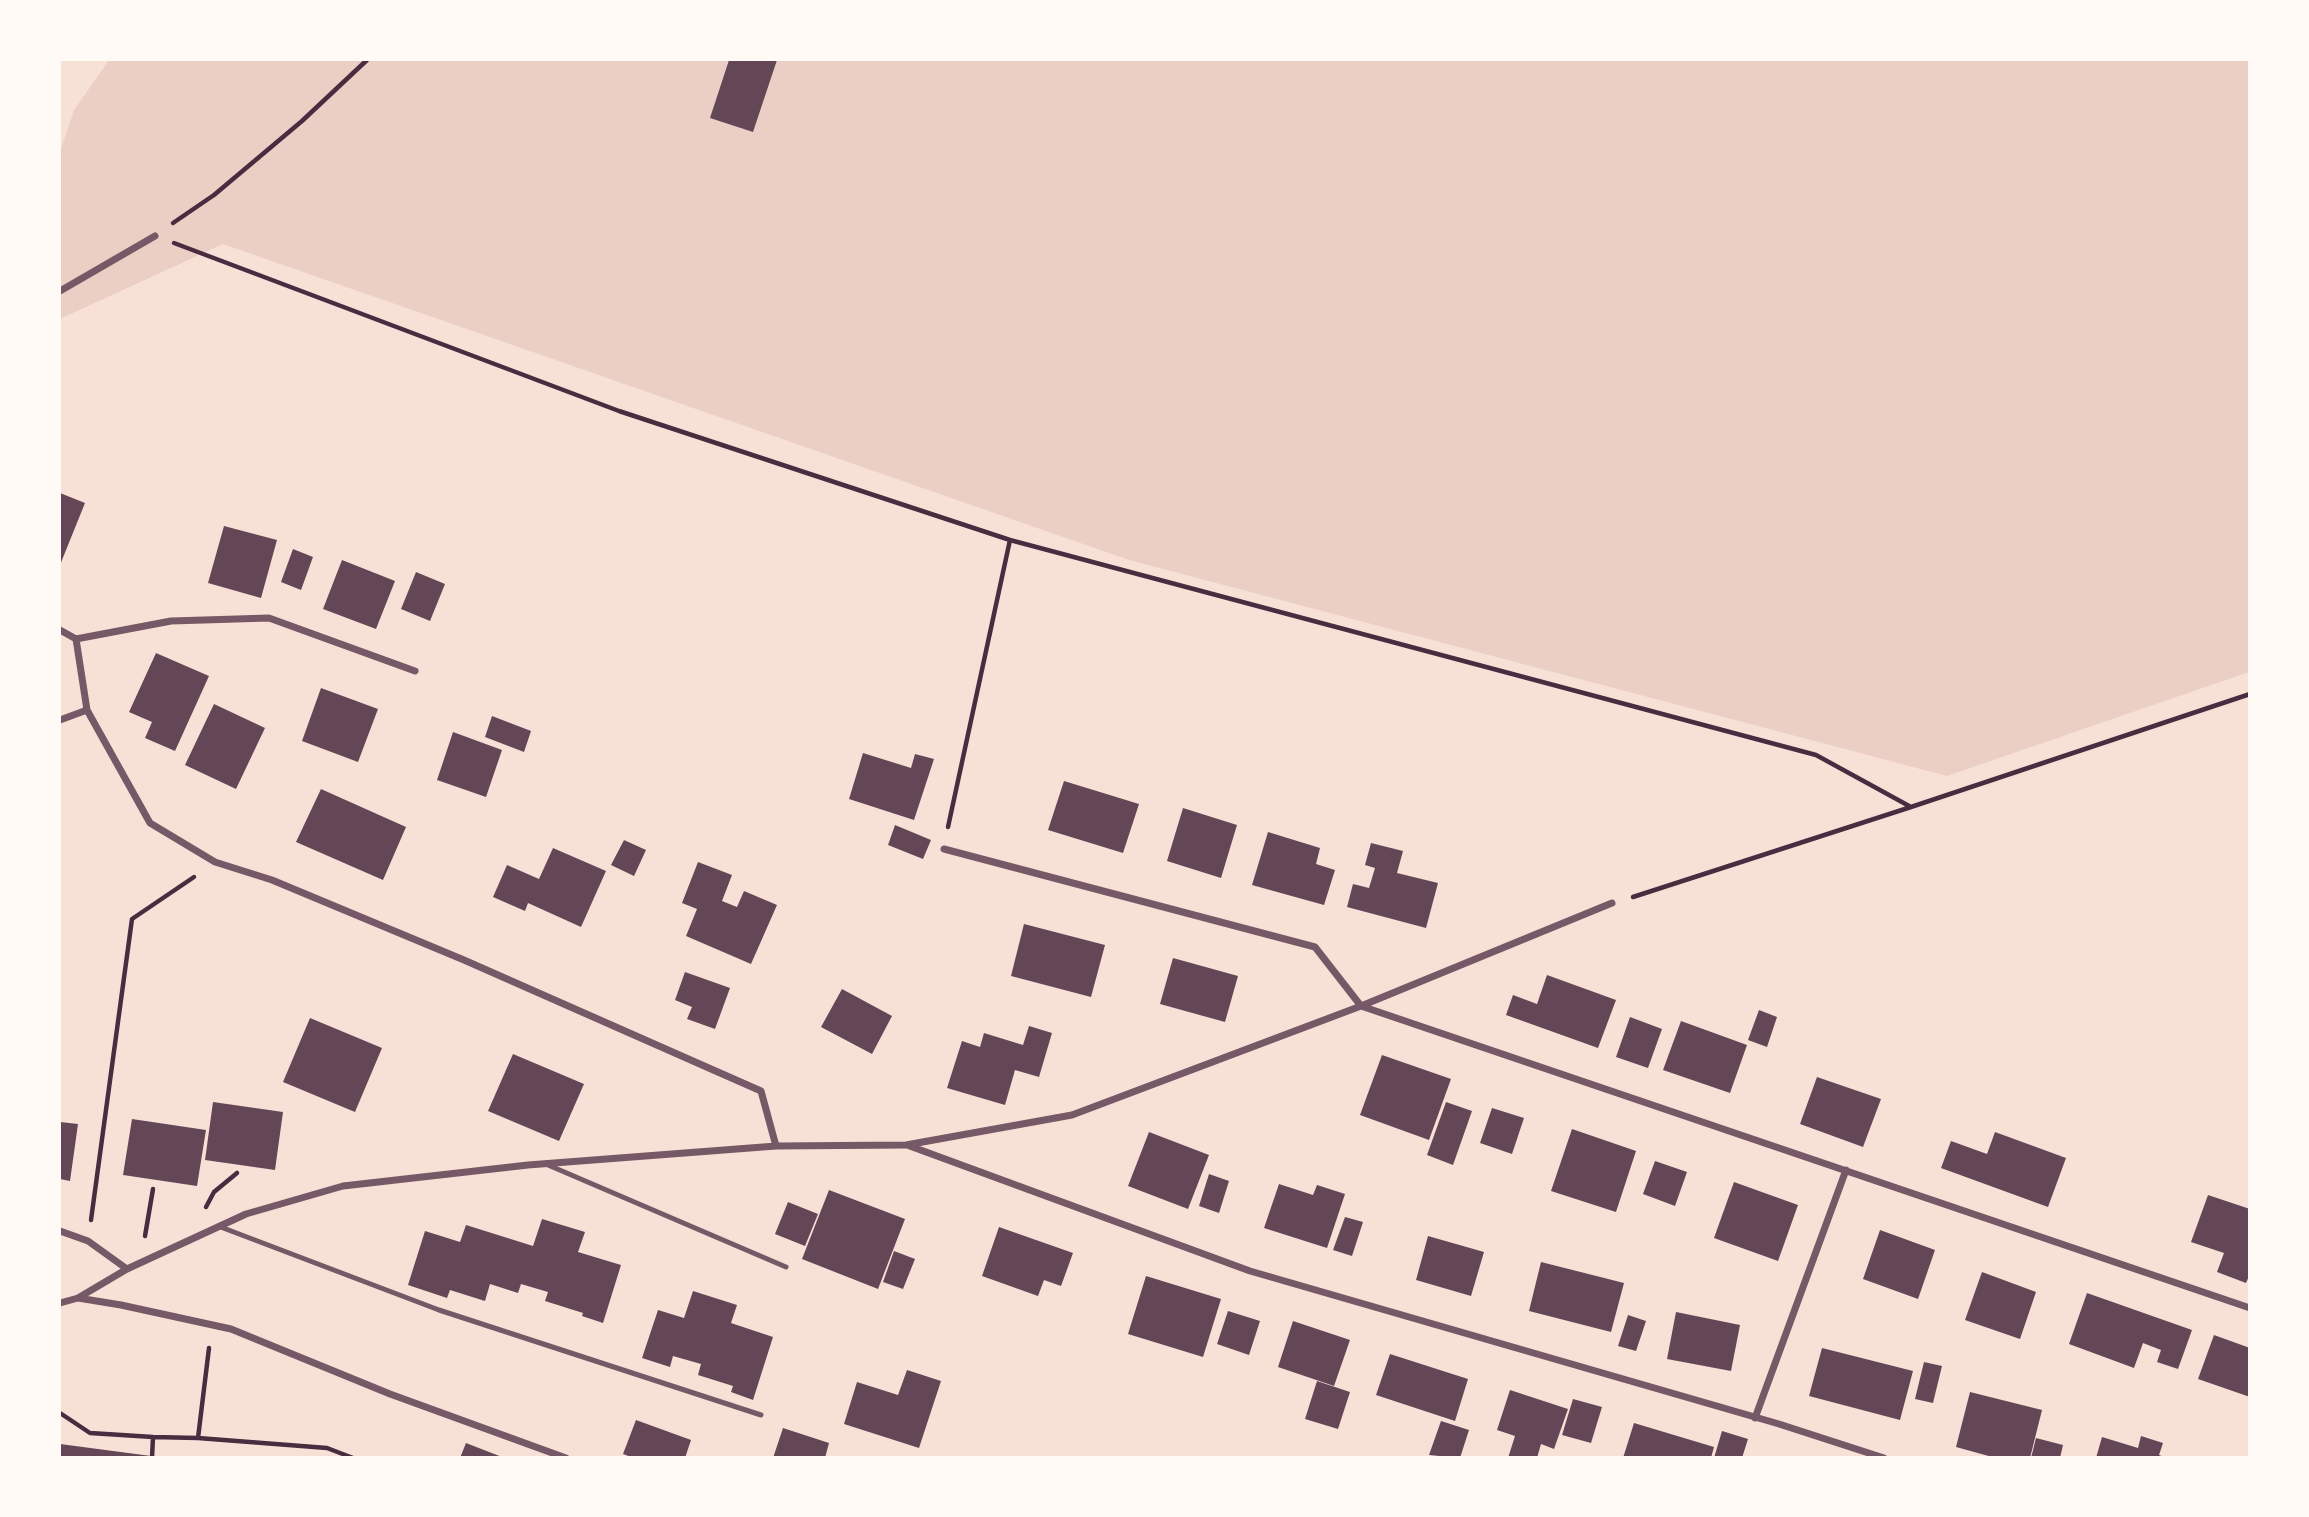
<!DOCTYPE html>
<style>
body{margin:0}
#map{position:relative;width:2309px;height:1517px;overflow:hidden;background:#f7e1d7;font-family:Mulish,sans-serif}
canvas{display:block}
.frame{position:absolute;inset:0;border:61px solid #fffaf5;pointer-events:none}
</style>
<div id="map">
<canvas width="2309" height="1517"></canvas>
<div class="frame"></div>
</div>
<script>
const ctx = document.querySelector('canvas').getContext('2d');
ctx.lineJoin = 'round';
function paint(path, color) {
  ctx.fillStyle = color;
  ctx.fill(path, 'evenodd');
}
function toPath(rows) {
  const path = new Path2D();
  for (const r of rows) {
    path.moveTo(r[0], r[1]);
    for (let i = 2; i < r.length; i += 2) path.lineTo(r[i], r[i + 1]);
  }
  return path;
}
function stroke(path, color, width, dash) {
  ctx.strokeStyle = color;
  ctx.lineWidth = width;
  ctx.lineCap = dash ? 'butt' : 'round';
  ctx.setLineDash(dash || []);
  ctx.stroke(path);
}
const green = toPath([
 [109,60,2249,60,2249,672,1947,776,1129,560,223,244,60,319,60,152,74,110]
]);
const building = toPath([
 [729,60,777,60,753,132,710,118],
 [60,493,85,503,60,565],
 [224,526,277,540,261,598,208,583],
 [293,549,313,557,301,590,281,582],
 [342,560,395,581,376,629,323,609],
 [416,572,445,584,430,621,401,609],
 [156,653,209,676,175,751,145,738,152,722,129,712],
 [321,688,378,709,358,762,302,741],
 [214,704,265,728,236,789,185,765],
 [492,716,531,731,524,752,485,737],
 [453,732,502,750,486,797,437,780],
 [863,753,911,768,915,754,934,759,914,820,849,799],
 [1064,781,1139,804,1123,853,1048,830],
 [321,789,406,827,383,880,296,842],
 [1183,808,1237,825,1221,878,1167,861],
 [895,825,931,840,923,859,888,845],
 [1268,832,1320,848,1316,864,1335,870,1324,905,1252,885],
 [624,840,646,850,634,876,611,865],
 [1371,843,1403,851,1397,873,1438,883,1426,928,1347,907,1353,884,1369,888,1375,868,1365,865],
 [553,848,606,871,581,927,528,903,525,911,493,897,507,865,539,879],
 [698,862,732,875,722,901,737,907,744,891,777,905,751,964,686,936,697,909,682,903],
 [1024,924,1105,945,1091,997,1011,976],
 [1173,958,1238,976,1225,1022,1160,1004],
 [685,972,730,988,715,1029,687,1019,692,1007,675,1000],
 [1547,975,1616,1000,1598,1048,1506,1015,1513,995,1537,1004],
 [842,989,892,1016,872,1054,821,1027],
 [1759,1010,1777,1017,1767,1047,1748,1040],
 [1630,1017,1662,1029,1648,1068,1616,1057],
 [310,1018,382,1048,355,1112,283,1082],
 [1681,1021,1747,1045,1730,1093,1663,1070],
 [1029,1026,1052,1033,1039,1077,1015,1070,1005,1105,947,1088,962,1041,980,1047,984,1033,1023,1045],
 [513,1054,584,1084,559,1141,488,1111],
 [1382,1055,1451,1079,1429,1140,1360,1115],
 [1817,1077,1881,1099,1863,1147,1800,1124],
 [213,1102,283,1112,275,1170,205,1160],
 [1446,1102,1472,1111,1453,1165,1427,1155],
 [1492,1108,1524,1118,1512,1154,1480,1143],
 [132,1119,206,1130,197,1186,123,1175],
 [60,1122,78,1124,70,1181,60,1179],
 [1572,1129,1636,1151,1616,1212,1551,1191],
 [1149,1132,1209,1155,1188,1209,1128,1186],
 [1995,1132,2066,1158,2048,1207,1941,1168,1951,1141,1987,1154],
 [1655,1161,1687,1172,1675,1206,1643,1194],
 [1209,1174,1229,1181,1219,1213,1199,1206],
 [1734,1182,1798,1205,1778,1261,1714,1238],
 [1279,1184,1313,1195,1317,1185,1345,1194,1327,1248,1264,1228],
 [829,1190,905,1219,878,1289,802,1259],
 [2208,1195,2250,1209,2250,1274,2246,1283,2217,1272,2224,1253,2191,1242],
 [788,1202,818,1214,805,1246,775,1234],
 [1345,1217,1363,1222,1352,1256,1333,1250],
 [542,1219,585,1232,578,1252,621,1265,603,1323,582,1316,583,1313,545,1301,548,1292,521,1284,518,1293,490,1284,485,1301,450,1290,447,1298,408,1285,425,1231,460,1242,466,1225,533,1246],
 [999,1227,1073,1253,1061,1286,1044,1280,1038,1296,982,1276],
 [1880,1230,1935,1250,1918,1299,1863,1279],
 [1428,1236,1484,1252,1471,1296,1416,1280],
 [894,1251,915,1259,903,1289,883,1282],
 [1541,1262,1624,1283,1611,1332,1529,1311],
 [1982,1272,2036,1292,2020,1339,1965,1320],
 [1146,1276,1221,1299,1203,1357,1128,1334],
 [693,1291,737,1305,731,1323,773,1337,753,1400,731,1392,733,1386,698,1375,701,1364,673,1356,670,1367,642,1358,658,1310,684,1318],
 [2087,1293,2192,1330,2178,1369,2157,1362,2161,1350,2143,1343,2134,1368,2069,1344],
 [1228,1311,1260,1321,1249,1355,1217,1344],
 [1676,1312,1740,1325,1731,1371,1667,1359],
 [1628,1315,1646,1321,1636,1351,1618,1346],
 [1293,1321,1350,1340,1334,1386,1278,1367],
 [2214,1335,2250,1348,2250,1397,2198,1379],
 [1822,1348,1913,1371,1900,1420,1809,1396],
 [1390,1354,1468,1379,1455,1421,1376,1395],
 [1924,1362,1942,1366,1933,1403,1915,1399],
 [907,1370,941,1381,919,1448,844,1424,857,1382,898,1395],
 [1317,1381,1350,1392,1338,1429,1305,1419],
 [1510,1390,1568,1409,1554,1449,1541,1444,1537,1458,1508,1458,1515,1436,1497,1430],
 [1970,1392,2042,1410,2030,1458,1996,1458,1956,1447],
 [1573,1399,1602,1407,1591,1443,1562,1435],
 [636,1420,691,1440,685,1458,634,1458,623,1454],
 [1441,1421,1469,1430,1460,1458,1429,1455],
 [1634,1423,1714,1447,1711,1458,1623,1458],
 [783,1428,829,1443,825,1458,773,1458],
 [1722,1431,1748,1439,1742,1458,1714,1458],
 [2141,1436,2163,1443,2159,1455,2167,1458,2096,1458,2102,1437,2138,1448],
 [2036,1438,2063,1445,2060,1458,2031,1458],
 [466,1443,502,1457,502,1458,460,1458],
 [60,1444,151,1456,151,1458,60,1458]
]);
const path = toPath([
 [173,223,214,195,302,121,367,60],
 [174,243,619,411,1010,540,1816,755,1911,807],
 [948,827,1010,540],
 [1633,897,1911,807,2250,694],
 [206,1207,214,1192,237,1173],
 [91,1220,132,919,194,877],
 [145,1236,153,1189],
 [60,1413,90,1433,153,1437],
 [198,1438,327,1448,353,1458],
 [152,1458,153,1437,198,1438,209,1348]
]);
const service = toPath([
 [548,1165,786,1267],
 [218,1226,439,1310,761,1415]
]);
const minor = toPath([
 [60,291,155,236],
 [60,630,76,639],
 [76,639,87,710,150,823,215,862,272,880,464,960,761,1091,776,1146],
 [76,639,171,621,269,618,415,671],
 [60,720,87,710],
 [944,849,1315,947,1361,1006,2250,1308],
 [907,1145,1250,1271,1779,1424,1884,1458],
 [60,1231,88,1241,127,1269],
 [78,1298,127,1269,246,1214,343,1186,528,1165,776,1146,906,1145,1072,1115,1361,1006,1612,903],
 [60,1303,78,1298,121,1305,231,1329,390,1394,566,1458],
 [1755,1418,1846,1170]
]);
paint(green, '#ebcfc5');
paint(building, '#644757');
stroke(path, '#4a2c40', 4.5);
stroke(service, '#755966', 5);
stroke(minor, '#755966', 7);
</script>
